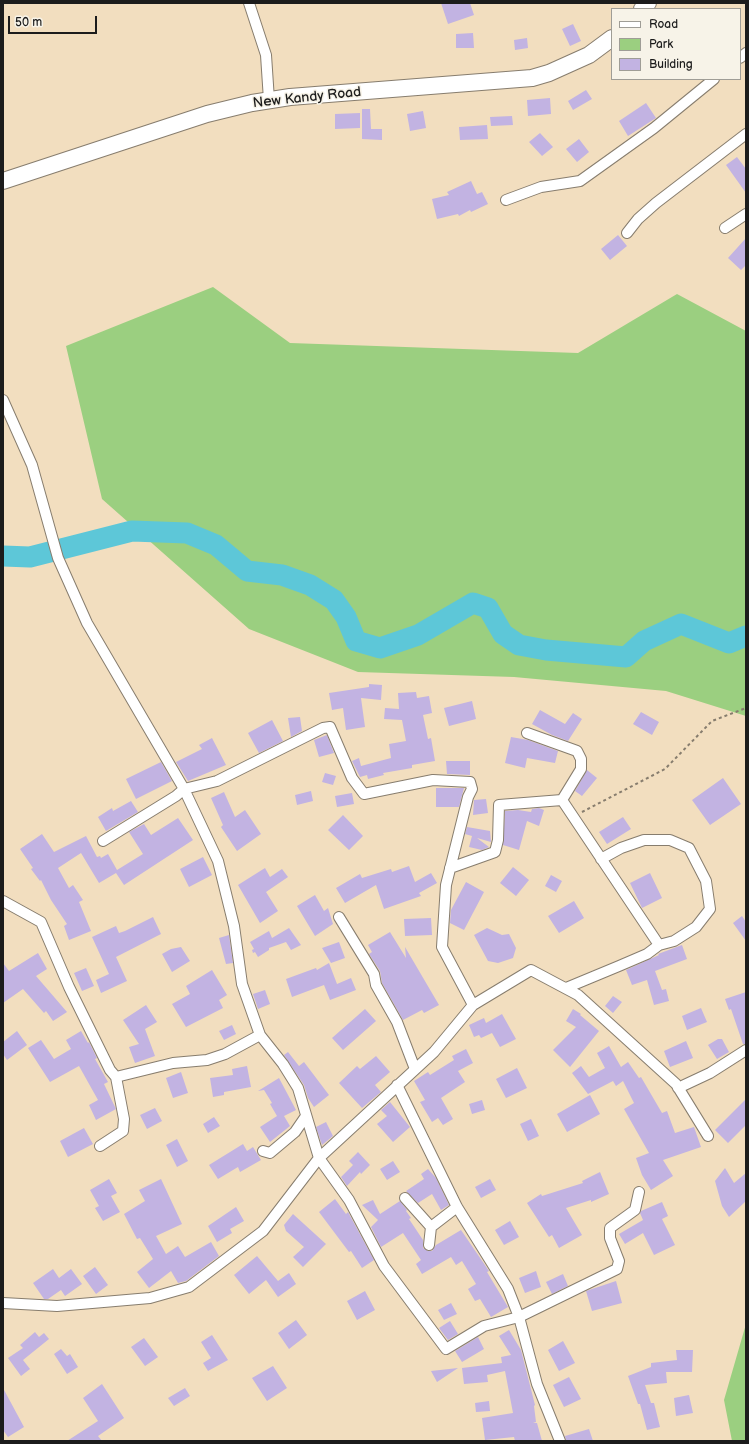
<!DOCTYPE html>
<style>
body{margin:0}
#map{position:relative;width:749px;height:1444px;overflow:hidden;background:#f2debf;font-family:"Balsamiq Sans",sans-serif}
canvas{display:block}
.frame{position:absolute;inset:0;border:4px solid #1c1c1c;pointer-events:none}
.legend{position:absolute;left:611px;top:8px;width:130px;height:72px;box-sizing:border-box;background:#f7f3e8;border:1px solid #9f9d96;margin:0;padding:5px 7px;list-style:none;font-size:12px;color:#1c1c1c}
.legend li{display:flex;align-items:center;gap:8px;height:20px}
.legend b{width:20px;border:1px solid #9f9d96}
.scale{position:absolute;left:8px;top:16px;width:89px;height:18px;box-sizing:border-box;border:2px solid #1c1c1c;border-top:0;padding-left:5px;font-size:12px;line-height:14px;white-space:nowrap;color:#1c1c1c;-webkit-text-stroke:3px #f7f3e8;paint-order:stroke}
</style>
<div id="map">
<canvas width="749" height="1444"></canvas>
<div class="frame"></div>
<ul class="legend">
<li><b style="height:5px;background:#fff"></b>Road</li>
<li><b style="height:11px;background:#9bcf80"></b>Park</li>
<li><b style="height:11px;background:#c2b3e2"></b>Building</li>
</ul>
<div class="scale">50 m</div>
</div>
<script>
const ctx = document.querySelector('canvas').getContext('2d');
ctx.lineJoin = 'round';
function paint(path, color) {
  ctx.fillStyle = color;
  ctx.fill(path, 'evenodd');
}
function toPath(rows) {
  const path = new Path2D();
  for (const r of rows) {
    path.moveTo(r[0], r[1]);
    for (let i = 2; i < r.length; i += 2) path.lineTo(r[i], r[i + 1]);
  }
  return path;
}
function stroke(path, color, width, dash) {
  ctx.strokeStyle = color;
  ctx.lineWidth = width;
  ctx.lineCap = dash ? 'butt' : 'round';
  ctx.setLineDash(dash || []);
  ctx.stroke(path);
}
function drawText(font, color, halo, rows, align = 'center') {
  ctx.font = font + ' "Balsamiq Sans",sans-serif';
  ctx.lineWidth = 3;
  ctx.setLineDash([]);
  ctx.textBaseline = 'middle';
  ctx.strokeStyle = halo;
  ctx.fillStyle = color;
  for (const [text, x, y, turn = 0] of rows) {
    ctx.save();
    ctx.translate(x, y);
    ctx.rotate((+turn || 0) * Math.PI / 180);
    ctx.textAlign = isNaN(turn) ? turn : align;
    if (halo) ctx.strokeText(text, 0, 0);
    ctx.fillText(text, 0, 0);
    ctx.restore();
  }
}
const green = toPath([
 [213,287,290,343,578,353,677,294,746,331,746,716,666,691,514,677,358,672,249,629,102,499,66,346],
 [746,1324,746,1441,732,1441,724,1400]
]);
const river = toPath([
 [3,556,30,557,132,531,187,533,216,545,247,571,282,575,310,585,334,600,346,617,356,641,380,648,418,635,473,603,488,608,503,634,519,645,546,650,626,657,644,641,681,624,729,643,746,636]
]);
const building = toPath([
 [441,3,470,3,474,15,448,24],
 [573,24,581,41,570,46,562,29],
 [473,33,474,48,456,48,456,34],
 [527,38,528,48,515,50,514,40],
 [586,90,592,99,573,110,568,101],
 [550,98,551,114,528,116,527,100],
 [646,103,656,118,628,136,619,121],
 [362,109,370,109,371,129,382,129,382,140,362,139],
 [423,111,426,128,410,131,407,114],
 [360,113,360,128,335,129,335,114],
 [512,116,513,125,491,126,490,117],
 [487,125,488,139,460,140,459,127],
 [540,133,553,147,542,156,529,142],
 [579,139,589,152,577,162,566,149],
 [737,157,746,169,746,193,726,165],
 [471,181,477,194,482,192,488,204,471,212,470,210,459,216,458,214,437,219,432,199,449,195,447,192],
 [618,235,627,246,610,260,601,249],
 [746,238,746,265,741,270,728,258],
 [369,684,382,685,381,700,361,698,365,727,346,730,343,708,332,710,329,693,369,687],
 [416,692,417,698,429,696,432,713,423,715,428,739,431,738,435,761,412,765,412,768,383,773,384,775,368,779,367,775,360,777,352,761,359,758,361,766,391,758,389,744,406,741,402,720,384,719,385,708,399,709,398,693],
 [472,701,476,719,449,726,444,708],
 [540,710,565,724,573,713,582,719,568,741,552,735,532,724],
 [641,712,659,722,652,735,633,724],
 [300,717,302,731,291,737,288,718],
 [272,720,283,741,259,753,248,733],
 [327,735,334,753,319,757,314,740],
 [511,737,528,740,558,751,555,763,527,758,525,768,505,763],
 [212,738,226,765,188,781,176,762,202,749,199,745],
 [446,761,470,761,470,775,447,774],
 [161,762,172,781,136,799,126,779],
 [587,770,597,778,582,796,575,791],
 [325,773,336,776,333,785,322,782],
 [723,778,741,804,710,825,692,800],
 [436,788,464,788,459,807,436,807],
 [311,791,313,801,297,805,295,795],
 [224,792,235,817,245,810,261,834,237,851,221,827,223,825,211,798],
 [352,793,354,804,337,807,335,796],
 [486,799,488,813,473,815,474,800],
 [131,801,138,812,106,831,98,817,112,808,113,811],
 [539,808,544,810,539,826,527,821,519,850,503,845,505,811,518,810,531,812,532,809],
 [343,815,363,836,349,850,328,830],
 [623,817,631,829,607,844,599,832],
 [178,818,193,840,124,885,116,873,99,883,81,853,58,868,69,888,73,885,83,900,79,902,91,931,69,940,64,926,67,924,51,900,41,880,40,881,31,869,33,868,20,849,42,834,54,852,86,836,97,857,100,856,101,858,108,854,117,870,143,854,129,832,144,824,151,835],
 [467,827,490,831,491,842,477,838,489,847,482,850,469,847,472,836,465,834],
 [203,857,212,875,189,887,180,869],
 [409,866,415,882,431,873,437,883,419,893,421,896,384,909,376,885,345,903,336,888,360,874,362,878,391,869,392,872],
 [513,867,529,880,516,896,500,883],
 [265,868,270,877,282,869,288,877,266,892,278,911,260,923,238,885],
 [650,873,662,898,642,908,630,883],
 [551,875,562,881,556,892,545,886],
 [466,882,484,892,464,930,450,923,451,910],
 [315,895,324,911,328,908,333,924,315,936,297,906],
 [574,901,584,918,559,933,548,916],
 [742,916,746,922,746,941,733,923],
 [153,917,161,934,116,957,127,981,101,993,96,980,109,974,92,937,116,926,119,933,125,931],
 [431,918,432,935,405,936,404,919],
 [289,928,301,945,291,950,286,942,269,948,269,950,258,957,255,952,253,953,252,950,254,949,250,942,269,931,272,938],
 [487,928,502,935,509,934,516,948,513,958,498,963,488,961,474,935],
 [390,932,406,958,405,947,439,1005,424,1013,422,1010,403,1020,382,983,380,971,369,954,372,952,368,945],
 [229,935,233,963,226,964,219,938],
 [339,942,345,958,331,963,322,948],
 [682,945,687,959,655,971,662,990,666,989,669,1001,654,1005,647,980,632,985,626,970,659,955,658,954],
 [181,947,190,961,172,972,162,954,171,949],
 [38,953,47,969,36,976,67,1012,53,1021,46,1011,44,1013,23,989,3,1003,3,963,9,971],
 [329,963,337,984,351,978,356,990,330,1000,324,985,292,997,286,979,316,968,317,970],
 [86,968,94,986,82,991,74,973],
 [212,970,227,995,219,1000,223,1008,186,1027,172,1004,190,994,186,986],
 [265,990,270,1004,258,1009,253,994],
 [746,992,746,1044,743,1044,731,1009,729,1010,725,999],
 [613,996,622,1002,613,1013,605,1006],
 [146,1005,157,1022,145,1029,155,1056,135,1063,129,1047,139,1044,123,1020],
 [701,1008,707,1022,687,1030,682,1016],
 [365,1009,376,1021,343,1050,332,1038],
 [573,1009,581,1014,580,1015,599,1031,570,1067,553,1050,576,1027,566,1021],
 [502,1014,516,1039,500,1047,492,1033,481,1038,479,1035,474,1037,469,1025,484,1018,486,1023],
 [232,1025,236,1034,224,1040,219,1031],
 [17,1031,27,1045,7,1060,3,1054,3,1042],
 [81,1031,88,1043,89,1042,97,1058,95,1059,108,1082,104,1084,116,1109,96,1120,89,1105,98,1100,79,1066,50,1082,28,1048,41,1040,54,1059,71,1049,66,1040],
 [718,1039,722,1039,729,1052,717,1059,708,1045],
 [686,1041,693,1058,670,1067,664,1051],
 [609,1046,621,1067,628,1062,639,1078,641,1077,662,1113,667,1111,675,1133,694,1127,701,1147,663,1160,673,1176,651,1190,642,1175,636,1158,649,1153,624,1109,634,1103,623,1081,616,1086,613,1081,588,1094,572,1073,581,1066,589,1077,605,1068,597,1053],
 [466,1049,473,1063,458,1071,465,1082,441,1098,453,1119,443,1125,438,1118,432,1122,420,1102,425,1100,414,1081,428,1072,430,1075,454,1060,452,1056],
 [288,1052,299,1066,304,1062,329,1095,314,1107,308,1098,304,1085,284,1055],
 [376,1056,390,1072,375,1085,381,1092,362,1108,339,1083,357,1066,360,1069],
 [247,1066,251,1087,224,1092,224,1095,213,1097,210,1078,233,1075,232,1069],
 [517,1068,527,1088,506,1098,496,1079],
 [181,1072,188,1093,173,1098,166,1078],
 [279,1078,296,1110,284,1116,290,1126,270,1142,260,1127,277,1116,270,1104,272,1103,264,1090,258,1091],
 [590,1095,600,1114,567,1132,557,1114],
 [746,1099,746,1125,728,1143,715,1130],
 [482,1100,485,1110,472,1114,469,1104],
 [390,1102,410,1127,393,1142,377,1124,387,1116,381,1110],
 [155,1108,162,1121,147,1129,140,1115],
 [214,1117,220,1126,208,1133,203,1124],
 [531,1119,539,1136,528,1141,520,1124],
 [326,1122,333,1136,322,1145,316,1127],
 [84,1128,93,1144,68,1157,60,1141],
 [177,1139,188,1161,177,1167,166,1145],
 [243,1144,247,1151,253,1147,261,1160,240,1172,238,1167,218,1179,209,1165],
 [358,1152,370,1165,361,1174,360,1172,347,1186,341,1177,353,1165,349,1161],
 [393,1161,400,1172,387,1180,380,1169],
 [725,1168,734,1183,746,1173,746,1201,729,1217,722,1206,715,1181],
 [428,1169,436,1178,449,1205,441,1210,432,1194,418,1203,406,1191,424,1179,421,1174],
 [600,1172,609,1194,591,1202,591,1200,566,1208,582,1235,559,1248,552,1235,549,1237,527,1203,541,1194,542,1196,583,1183,582,1181],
 [109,1179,117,1193,111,1196,120,1212,103,1221,95,1208,99,1206,90,1190],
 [161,1179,182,1224,156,1236,166,1254,178,1246,185,1257,211,1242,219,1256,186,1281,178,1283,171,1271,149,1288,137,1272,153,1259,140,1238,137,1239,124,1214,145,1201,139,1190],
 [490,1179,496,1190,481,1198,475,1187],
 [335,1199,346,1214,348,1212,374,1260,362,1268,351,1251,349,1252,319,1212],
 [373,1200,380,1214,400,1201,407,1210,406,1211,411,1218,409,1219,423,1240,423,1248,428,1251,432,1251,436,1245,461,1230,489,1271,487,1272,508,1307,491,1317,480,1299,475,1301,468,1289,476,1284,462,1261,456,1265,451,1257,422,1274,416,1264,421,1260,403,1233,381,1247,371,1227,378,1220,362,1205],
 [662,1202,668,1216,662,1219,675,1245,654,1255,643,1233,625,1244,619,1234,643,1220,640,1213,641,1211],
 [236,1207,244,1221,230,1229,232,1233,217,1242,208,1226],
 [293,1214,326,1244,303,1267,293,1257,304,1247,286,1231,284,1225],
 [510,1221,519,1237,504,1245,495,1230],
 [257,1256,278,1281,289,1273,296,1284,278,1297,266,1280,249,1294,234,1275],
 [95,1267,108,1285,96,1294,83,1276],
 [53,1269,59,1278,71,1269,82,1284,65,1296,61,1290,48,1299,44,1299,33,1283],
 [536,1271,541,1287,525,1293,519,1278],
 [563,1274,568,1286,552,1294,546,1282],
 [616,1281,622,1303,592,1311,586,1291],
 [365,1291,375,1310,357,1320,347,1301],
 [451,1303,457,1314,444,1320,438,1310],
 [296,1320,307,1335,289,1349,278,1333],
 [450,1321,458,1334,448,1340,439,1328],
 [509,1330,521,1350,535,1405,534,1406,536,1422,533,1423,537,1423,542,1441,515,1441,514,1437,485,1440,482,1418,513,1413,505,1371,487,1375,488,1382,464,1384,462,1368,502,1363,501,1357,511,1355,499,1336],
 [35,1332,39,1337,44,1333,49,1339,23,1360,30,1369,21,1376,8,1358,23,1348,20,1345],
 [212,1335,228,1360,208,1371,203,1363,211,1358,201,1342],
 [478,1337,484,1349,462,1362,455,1351],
 [144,1338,158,1357,145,1366,131,1347],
 [563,1341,575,1363,559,1371,548,1350],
 [61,1349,67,1356,70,1354,78,1367,67,1374,54,1354],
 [676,1350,693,1350,692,1372,666,1372,667,1383,645,1385,651,1403,654,1403,660,1427,647,1430,640,1404,638,1404,628,1376,651,1367,651,1363,677,1360],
 [273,1366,287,1388,267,1401,252,1378],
 [458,1368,437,1382,431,1371],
 [569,1377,581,1399,564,1407,553,1385],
 [102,1384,124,1418,98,1436,102,1441,67,1441,98,1421,83,1398],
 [3,1388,24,1427,8,1437,3,1430],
 [185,1388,190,1396,174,1406,168,1398],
 [689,1395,693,1413,676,1416,674,1398],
 [489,1401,490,1411,476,1412,475,1403],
 [589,1429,593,1441,566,1441,565,1436]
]);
const path = toPath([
 [582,812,665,769,712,721,746,708]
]);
const street = toPath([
 [249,3,266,55,269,100],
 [740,58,746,53],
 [506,200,541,187,580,181,654,128,714,79],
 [725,228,746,214],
 [627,233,638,219,656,203,746,134],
 [3,400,32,465,58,558,87,623,184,789,218,861,234,926,242,984,260,1035,283,1064,298,1088,319,1158,263,1231,189,1287,150,1298,57,1306,3,1303],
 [527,733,577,751,581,759,581,769,562,800],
 [562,800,659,945],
 [103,841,176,796,184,789,217,781,323,728,330,727,352,778,364,794,433,780,470,782,472,789,468,797,446,885,442,947,473,1005],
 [450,868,495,852,498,840,499,805,562,800],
 [3,901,41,922,69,987,110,1070,116,1077,173,1063,207,1060,225,1054,260,1035],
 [339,917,374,974,376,985,397,1022,415,1069],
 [566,988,619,966,647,954,659,945,674,941,696,927,710,909,706,881,689,848,670,840,644,840,621,848,601,859],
 [397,1085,457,1207,508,1289,519,1317,617,1269,619,1261,610,1238,610,1228,635,1210,639,1192],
 [678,1088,710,1073,746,1050],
 [100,1146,123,1131,124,1119,116,1077],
 [263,1151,270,1153,295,1132,306,1116],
 [405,1198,431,1227],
 [429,1245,431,1227,457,1207],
 [560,1441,537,1384,519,1317,484,1326,446,1349,384,1266,349,1200,319,1158,434,1052,473,1005,531,970,578,995,676,1084,708,1136]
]);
const primary = toPath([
 [642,9,648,3],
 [3,181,207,114,252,103,290,97,532,78,549,73,589,55,612,38]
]);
const streetNames = [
 ["New Kandy Road",307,98,-6]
];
paint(green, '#9bcf80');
stroke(river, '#5dc7d8', 21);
paint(building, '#c2b3e2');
stroke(street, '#877d6e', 12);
stroke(primary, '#877d6e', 18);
stroke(path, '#877d6e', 2, [3, 3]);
stroke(street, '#fff', 10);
stroke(primary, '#fff', 16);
drawText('14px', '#1c1c1c', '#f7f3e8', streetNames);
</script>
